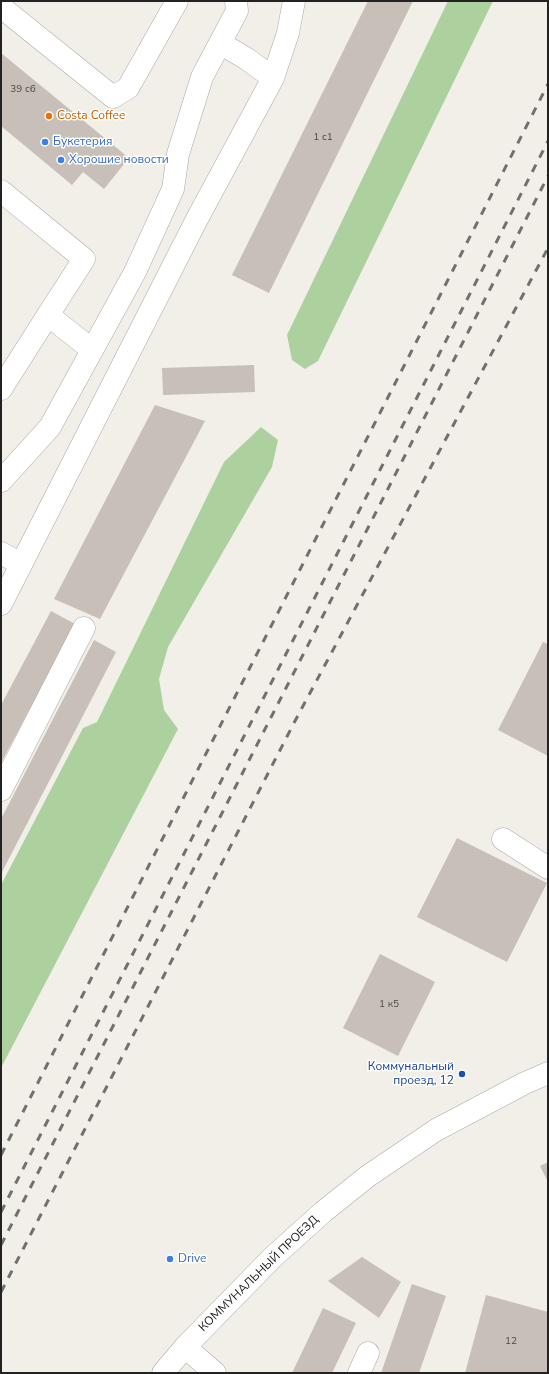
<!DOCTYPE html>
<meta charset="utf-8">
<style>
body{margin:0}
#map{position:relative;width:549px;height:1374px;overflow:hidden;background:#f2efe9;font-family:"Nunito Sans",sans-serif}
canvas{display:block}
.frame{position:absolute;inset:0;border:2px solid #222;pointer-events:none}
</style>
<div id="map">
<canvas width="549" height="1374"></canvas>
<div class="frame"></div>
</div>
<script>
const ctx = document.querySelector('canvas').getContext('2d');
ctx.lineJoin = 'round';
function paint(path, color) {
  ctx.fillStyle = color;
  ctx.fill(path, 'evenodd');
}
function toPath(rows) {
  const path = new Path2D();
  for (const r of rows) {
    path.moveTo(r[0], r[1]);
    for (let i = 2; i < r.length; i += 2) path.lineTo(r[i], r[i + 1]);
  }
  return path;
}
function stroke(path, color, width, dash) {
  ctx.strokeStyle = color;
  ctx.lineWidth = width;
  ctx.lineCap = dash ? 'butt' : 'round';
  ctx.setLineDash(dash || []);
  ctx.stroke(path);
}
function drawText(font, color, halo, rows, align = 'center') {
  ctx.font = font + ' "Nunito Sans",sans-serif';
  ctx.lineWidth = 3;
  ctx.setLineDash([]);
  ctx.textBaseline = 'middle';
  ctx.strokeStyle = halo;
  ctx.fillStyle = color;
  for (const [text, x, y, turn = 0] of rows) {
    ctx.save();
    ctx.translate(x, y);
    ctx.rotate((+turn || 0) * Math.PI / 180);
    ctx.textAlign = isNaN(turn) ? turn : align;
    if (halo) ctx.strokeText(text, 0, 0);
    ctx.fillText(text, 0, 0);
    ctx.restore();
  }
}
const forest = toPath([
 [448,1,493,1,318,361,305,369,292,360,287,335],
 [261,427,278,440,272,467,168,647,159,679,164,710,178,729,1,1068,1,885,83,728,97,722,224,462]
]);
const building = toPath([
 [368,1,413,1,269,293,232,275],
 [1,53,129,158,104,189,83,172,72,185,1,126],
 [254,365,255,392,163,395,162,368],
 [155,405,205,421,100,619,54,599],
 [51,611,75,624,1,763,1,705],
 [94,640,116,652,1,874,1,819],
 [543,642,548,644,548,756,498,730],
 [457,838,547,883,507,962,417,917],
 [380,954,435,982,398,1056,343,1028],
 [548,1162,548,1182,540,1166],
 [362,1257,401,1282,379,1318,328,1281],
 [412,1284,446,1296,419,1373,381,1373],
 [486,1295,548,1312,548,1373,465,1373],
 [323,1308,356,1323,332,1373,292,1373]
]);
const minor = toPath([
 [1,7,113,97,128,88,177,1],
 [220,43,237,11,236,1],
 [1,191,84,259,48,315],
 [1,389,48,315,91,349],
 [1,481,50,427,135,272,173,189,178,154,202,77,220,43,247,59,273,78],
 [1,553,21,564],
 [1,604,197,219,273,78,288,33,294,1],
 [1,790,84,628],
 [503,839,548,868],
 [185,1347,215,1373],
 [163,1373,185,1347,273,1257,323,1212,368,1176,436,1130,525,1083,548,1073],
 [359,1373,368,1353]
]);
const rail = toPath([
 [1,1155,548,84],
 [1,1212,548,141],
 [1,1245,548,176],
 [1,1292,295,721,548,248]
]);
const markers = [
 [49,116,4,"#e8710a"],
 [45,142,4,"#3f7fe0"],
 [61,160,4,"#3f7fe0"],
 [462,1074,4,"#1a4fb4"],
 [170,1259,4,"#3f7fe0"]
];
const numberNames = [
 ["39 с6",23,90],
 ["1 с1",323,138],
 ["1 к5",389,1005],
 ["12",511,1342]
];
const foodNames = [
 ["Costa Coffee",57,116]
];
const shopNames = [
 ["Букетерия",53,142],
 ["Хорошие новости",69,160],
 ["Drive",178,1259]
];
const transitNames = [
 ["Коммунальный",454,1067],
 ["проезд, 12",454,1081]
];
const streetNames = [
 ["КОММУНАЛЬНЫЙ ПРОЕЗД",259,1274,-44]
];
paint(forest, '#add19e');
paint(building, '#c7bfb8');
stroke(minor, '#a9a9a9', 23);
stroke(minor, '#fff', 22);
stroke(rail, '#707070', 3, [8, 8]);
for (const [x, y, r, color] of markers) {
  const dot = new Path2D();
  dot.arc(x, y, r, 0, 2 * Math.PI);
  ctx.fillStyle = color;
  ctx.fill(dot);
  stroke(dot, '#fff', 1.5);
}
drawText('10px', '#4b4948', null, numberNames);
drawText('12px', '#c56008', '#fff', foodNames, 'left');
drawText('12px', '#366cbe', '#fff', shopNames, 'left');
drawText('12px', '#164399', '#fff', transitNames, 'right');
drawText('12px', '#222', '#fff', streetNames);
</script>
